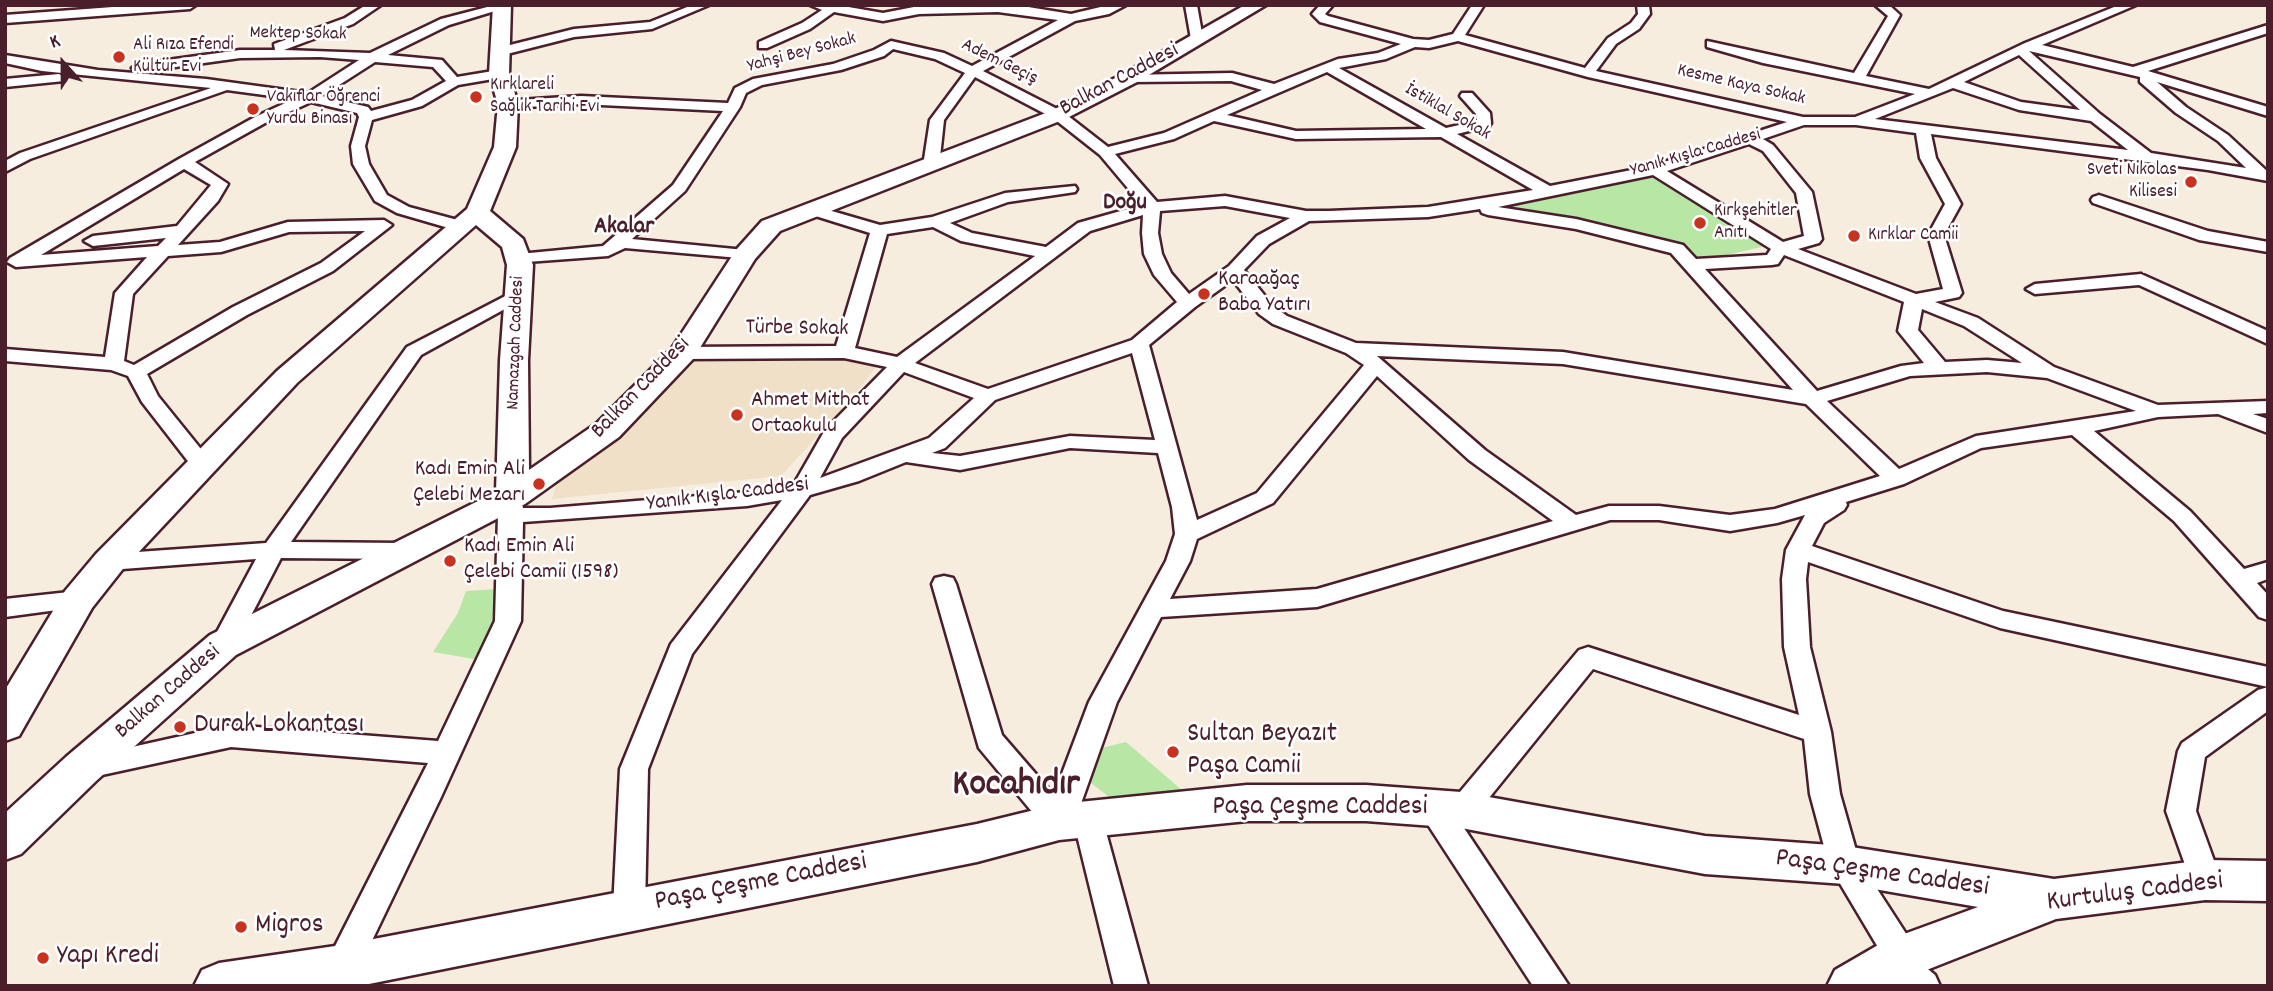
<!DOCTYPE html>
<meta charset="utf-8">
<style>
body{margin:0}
#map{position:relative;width:2273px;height:991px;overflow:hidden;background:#f6eddf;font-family:Dekko,sans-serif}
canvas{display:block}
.frame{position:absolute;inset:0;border:7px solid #4a1f2b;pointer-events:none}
.north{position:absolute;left:28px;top:28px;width:70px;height:70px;-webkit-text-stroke:5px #fff;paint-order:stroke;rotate:339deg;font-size:19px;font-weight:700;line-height:28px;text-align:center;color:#4a1f2b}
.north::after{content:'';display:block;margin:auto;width:24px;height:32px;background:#4a1f2b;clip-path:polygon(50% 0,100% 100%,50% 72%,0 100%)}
</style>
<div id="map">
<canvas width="2273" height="991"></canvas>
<div class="frame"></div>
<div class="north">K</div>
</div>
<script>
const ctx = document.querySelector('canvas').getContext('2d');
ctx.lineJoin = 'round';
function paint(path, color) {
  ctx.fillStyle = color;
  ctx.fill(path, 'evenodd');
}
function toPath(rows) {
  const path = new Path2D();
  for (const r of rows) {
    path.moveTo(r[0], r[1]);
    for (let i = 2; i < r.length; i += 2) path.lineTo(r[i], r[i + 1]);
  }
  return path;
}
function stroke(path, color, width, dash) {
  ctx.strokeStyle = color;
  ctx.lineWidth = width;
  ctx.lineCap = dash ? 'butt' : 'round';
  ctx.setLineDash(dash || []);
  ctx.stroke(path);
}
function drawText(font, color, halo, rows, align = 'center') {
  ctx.font = font + ' Dekko,sans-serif';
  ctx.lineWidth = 5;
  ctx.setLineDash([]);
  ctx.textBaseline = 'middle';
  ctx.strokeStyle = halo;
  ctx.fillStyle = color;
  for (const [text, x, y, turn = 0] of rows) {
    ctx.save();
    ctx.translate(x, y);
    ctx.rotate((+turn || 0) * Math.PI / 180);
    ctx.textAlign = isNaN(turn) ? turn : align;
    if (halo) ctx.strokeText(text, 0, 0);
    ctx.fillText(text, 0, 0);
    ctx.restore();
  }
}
const built = toPath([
 [684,358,851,359,879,363,853,397,781,476,552,499,559,474]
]);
const green = toPath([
 [1644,171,1766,246,1696,262,1670,243,1511,211,1497,202],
 [498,589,492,632,474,659,433,652,458,613,466,591],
 [1126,742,1183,791,1168,802,1112,799,1087,780,1093,750]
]);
const street = toPath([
 [140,5,196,5,190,9,5,23,5,15,140,5],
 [366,5,381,5,353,24,284,50,370,53,441,19,495,5,508,7,449,25,388,55,442,60,457,77,499,70,506,74,499,78,458,85,422,106,372,120,365,146,369,164,387,195,409,207,465,222,467,226,465,230,459,231,397,213,375,201,353,164,351,146,359,117,357,113,311,102,265,123,195,162,228,184,218,201,178,245,220,242,288,222,384,220,392,225,333,271,247,315,147,374,158,396,213,464,210,469,194,469,142,402,128,376,111,370,5,361,5,349,105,357,115,293,147,257,16,267,7,262,10,258,179,159,255,117,294,99,227,90,30,159,5,172,5,161,20,153,211,88,42,71,5,63,5,55,98,70,206,79,308,93,359,60,320,57,240,58,139,72,132,68,139,64,240,50,275,50,274,44,345,18,366,5],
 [375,62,433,67,446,81,412,100,371,111,368,107,322,96,375,62],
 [184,169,211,185,177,226,93,236,84,241,93,246,166,238,158,246,41,255,184,169],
 [365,231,321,263,233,307,134,365,124,361,133,294,168,256,221,252,289,232,365,231],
 [692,5,709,5,652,29,574,37,499,56,493,52,494,49,574,29,650,22,692,5],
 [810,5,837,5,883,13,919,6,1016,5,1071,14,1109,5,1126,5,1109,14,1075,21,983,71,1063,112,1108,147,1164,133,1262,90,1231,81,1130,82,1123,78,1125,75,1232,73,1274,84,1338,59,1378,53,1401,44,1320,22,1312,14,1320,5,1333,5,1325,14,1328,16,1413,39,1429,40,1453,34,1472,5,1484,5,1465,35,1585,68,1608,38,1631,23,1638,14,1637,5,1649,5,1650,14,1639,29,1616,44,1596,71,1803,117,1855,117,1915,94,1763,63,1707,47,1707,41,1854,73,1888,16,1875,5,1889,5,1900,15,1866,76,1929,89,2025,43,2119,5,2136,5,2042,45,2133,67,2268,25,2268,33,2148,71,2268,107,2268,116,2157,82,2186,107,2228,135,2268,172,2268,181,2208,170,1931,134,1936,158,1961,204,1944,235,1962,293,1959,297,1935,302,1978,318,2054,367,2158,405,2268,401,2268,413,2253,414,2268,419,2268,433,2218,414,2158,417,2094,431,2190,511,2244,569,2268,562,2268,579,2257,583,2268,595,2268,620,2259,617,2174,521,2072,435,1981,448,1904,484,1846,502,1847,505,1844,510,1824,523,1812,546,2003,611,2268,667,2268,711,2205,757,2196,811,2221,880,2216,890,2205,894,2194,890,2166,811,2178,751,2182,743,2258,690,2268,687,2000,628,1808,562,1806,579,1810,647,1831,732,1840,794,1859,861,1914,946,1917,960,1935,975,1940,986,1899,986,1883,972,1878,961,1882,954,1829,865,1810,794,1804,739,1593,669,1472,819,1460,822,1569,986,1533,986,1423,817,1419,808,1423,799,1434,796,1445,799,1449,805,1579,650,1588,647,1799,715,1784,647,1782,579,1786,550,1805,515,1777,523,1730,531,1659,520,1610,520,1317,607,1161,617,1117,702,1078,812,1088,809,1099,812,1103,821,1148,986,1114,986,1074,823,1070,831,1059,834,1048,831,979,748,932,584,935,578,944,576,953,578,956,584,1002,735,1054,795,1089,702,1166,561,1175,534,1172,507,1158,453,1070,448,960,470,906,462,859,481,810,495,692,654,648,769,645,909,640,919,629,923,618,919,613,909,620,769,671,644,782,500,747,506,523,522,521,621,441,797,354,978,342,982,330,978,325,967,330,956,428,763,231,747,88,778,78,775,74,767,78,759,231,725,438,741,495,621,498,515,504,496,512,494,520,496,523,508,550,508,747,492,794,484,825,430,887,367,844,358,683,359,673,353,683,347,836,346,870,233,806,213,804,210,806,207,818,207,880,225,932,217,1005,193,1075,186,1077,189,1075,192,1008,202,950,223,972,233,1046,247,1078,223,1142,205,1100,155,1053,118,975,77,944,120,939,166,936,169,926,169,923,166,930,120,965,73,935,59,893,49,884,56,841,70,762,85,746,93,740,107,685,191,632,239,745,250,754,255,751,259,625,248,608,256,513,263,510,259,519,254,603,246,673,185,723,111,581,104,508,108,503,107,503,101,581,96,728,103,735,88,753,79,833,64,874,50,891,41,944,53,972,66,1058,20,998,12,919,14,883,21,834,12,810,29,767,48,759,48,759,42,802,23,822,10,810,5],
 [1458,41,1588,77,1787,122,1652,166,1550,186,1457,134,1489,126,1491,123,1490,113,1472,93,1462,93,1460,96,1476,114,1477,121,1446,128,1339,68,1386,59,1415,47,1429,48,1458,41],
 [2029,51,2140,77,2140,82,2176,113,2218,141,2246,168,2151,153,2100,114,2029,51],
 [2019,55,2080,110,2021,102,1964,82,2019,55],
 [1327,72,1426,129,1296,131,1227,115,1327,72],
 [1953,88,2019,110,2091,121,2128,150,1875,119,1953,88],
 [1214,121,1296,139,1441,137,1533,190,1428,207,1329,211,1306,211,1225,196,1157,202,1115,154,1174,139,1214,121],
 [1804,125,1856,125,1916,133,1920,158,1945,204,1928,235,1943,289,1916,294,1798,249,1819,243,1822,239,1812,192,1773,145,1763,139,1804,125],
 [1749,144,1763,151,1796,193,1804,236,1783,242,1667,171,1749,144],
 [1653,175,1771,249,1767,255,1696,259,1683,245,1576,219,1498,207,1653,175],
 [1225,206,1290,218,1257,236,1229,266,1189,294,1171,273,1162,254,1158,233,1160,211,1225,206],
 [1480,209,1482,213,1488,215,1576,229,1671,253,1793,390,1563,352,1356,343,1287,316,1273,306,1244,270,1269,244,1309,221,1428,217,1480,209],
 [1143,215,1142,233,1144,254,1154,275,1177,302,1132,340,988,389,915,363,1090,231,1143,215],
 [933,227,961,241,1035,256,897,357,855,348,887,234,933,227],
 [1784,255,1904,302,1898,331,1924,363,1901,366,1817,391,1705,269,1772,265,1778,264,1784,255],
 [1233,280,1259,314,1273,324,1346,353,1364,365,1257,493,1197,520,1149,345,1195,307,1233,280],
 [1922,309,1964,326,2022,363,1987,360,1945,362,1918,330,1922,309],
 [1132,353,1155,440,1070,436,960,456,932,453,945,448,995,400,1132,353],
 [1377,356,1563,364,1806,404,1880,476,1775,509,1730,515,1659,506,1609,506,1576,515,1485,450,1377,356],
 [904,372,974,398,929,438,820,478,842,438,904,372],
 [1987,372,2047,378,2136,411,1976,436,1899,469,1827,401,1910,376,1987,372],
 [1377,376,1469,460,1553,521,1317,589,1170,599,1190,561,1197,539,1273,503,1377,376],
 [1185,5,1197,5,1203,39,1201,42,1193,42,1191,39,1185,5],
 [59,74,66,78,64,81,5,87,5,79,59,74],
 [2099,195,2208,231,2268,242,2268,252,2199,240,2093,203,2091,200,2093,197,2099,195],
 [2141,274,2268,331,2268,344,2139,285,2035,294,2026,289,2035,284,2141,274],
 [517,290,526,295,523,299,421,355,291,542,403,543,411,545,415,551,411,557,403,559,281,558,232,652,223,654,214,652,210,645,256,559,109,570,100,568,97,562,100,556,109,554,266,543,407,347,517,290],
 [78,591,87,594,91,600,87,606,5,617,5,599,78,591]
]);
const secondary = toPath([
 [493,5,511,5,509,74,518,104,516,147,490,211,523,239,533,265,528,360,529,470,597,423,672,348,736,250,762,221,1051,111,1123,74,1245,5,1266,5,1137,82,1065,119,780,231,755,259,693,359,619,437,525,504,236,655,96,781,21,854,5,860,5,813,66,757,210,635,496,492,500,360,507,265,502,247,476,225,297,383,122,570,92,608,19,736,5,741,5,690,65,591,96,554,277,371,467,209,494,147,498,104,489,74,493,5],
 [1247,785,1366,785,1461,792,1705,836,1845,846,2054,879,2205,860,2268,861,2268,901,2205,900,2056,919,1919,973,1897,986,1827,986,1835,970,1885,941,1978,907,1845,884,1705,874,1461,828,1366,821,1247,821,1059,840,977,862,359,986,194,986,202,970,219,963,342,945,977,824,1059,804,1247,785]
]);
const markers = [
 [119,57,7,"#c8321e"],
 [476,97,7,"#c8321e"],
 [253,109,7,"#c8321e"],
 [2191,182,7,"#c8321e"],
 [1700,223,7,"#c8321e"],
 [1854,236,7,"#c8321e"],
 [1204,294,7,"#c8321e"],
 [737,415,7,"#c8321e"],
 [539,484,7,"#c8321e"],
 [450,561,7,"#c8321e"],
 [180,727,7,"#c8321e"],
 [1173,752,7,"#c8321e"],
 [241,927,7,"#c8321e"],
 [43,958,7,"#c8321e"]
];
const farStreetnames = [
 ["Mektep Sokak",298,35,1],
 ["Yahşi Bey Sokak",802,54,-15],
 ["Adem Geçiş",999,63,26],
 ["Kesme Kaya Sokak",1741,86,13],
 ["İstiklal Sokak",1447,113,30],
 ["Yanık Kışla Caddesi",1696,154,-16],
 ["Namazgah Caddesi",517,343,-88]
];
const farPoinames = [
 ["Ali Rıza Efendi",133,46],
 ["Kültür Evi",133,68],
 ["Kırklareli",490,86],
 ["Sağlık Tarihi Evi",490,108],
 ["Vakıflar Öğrenci",267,98],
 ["Yurdu Binası",267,120],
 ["Sveti Nikolas",2177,171,"right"],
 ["Kilisesi",2177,193,"right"],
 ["Kırkşehitler",1714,212],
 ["Anıtı",1714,234],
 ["Kırklar Camii",1868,236]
];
const streetNames = [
 ["Balkan Caddesi",1120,81,-28],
 ["Türbe Sokak",797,330,1],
 ["Balkan Caddesi",642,389,-46],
 ["Yanık Kışla Caddesi",728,496,-7],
 ["Balkan Caddesi",169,693,-41]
];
const poiNames = [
 ["Karaağaç",1218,281],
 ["Baba Yatırı",1218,307],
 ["Ahmet Mithat",751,402],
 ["Ortaokulu",751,428],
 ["Kadı Emin Ali",525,471,"right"],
 ["Çelebi Mezarı",525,497,"right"],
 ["Kadı Emin Ali",464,548],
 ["Çelebi Camii (1598)",464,574]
];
const farDistrictnames = [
 ["Doğu",1125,205],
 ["Akalar",624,229]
];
const nearPoinames = [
 ["Durak Lokantası",194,727],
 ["Sultan Beyazıt",1187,736],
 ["Paşa Camii",1187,768],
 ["Migros",255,927],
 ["Yapı Kredi",57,958]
];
const nearStreetnames = [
 ["Paşa Çeşme Caddesi",1320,809],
 ["Paşa Çeşme Caddesi",1882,875,8],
 ["Paşa Çeşme Caddesi",761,884,-11],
 ["Kurtuluş Caddesi",2135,894,-7]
];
const nearDistrictnames = [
 ["Kocahıdır",1016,788]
];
paint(built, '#f0e0c8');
paint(green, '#b7e6a5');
stroke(street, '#4a1f2b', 5);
stroke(secondary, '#4a1f2b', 5);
paint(street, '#fff');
paint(secondary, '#fff');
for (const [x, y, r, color] of markers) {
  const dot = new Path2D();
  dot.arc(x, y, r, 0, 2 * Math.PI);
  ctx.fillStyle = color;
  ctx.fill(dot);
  stroke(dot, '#fff', 2.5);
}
drawText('19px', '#4a1f2b', '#fff', farStreetnames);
drawText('19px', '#4a1f2b', '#fff', farPoinames, 'left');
drawText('23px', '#4a1f2b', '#fff', streetNames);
drawText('23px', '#4a1f2b', '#fff', poiNames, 'left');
drawText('bold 24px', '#4a1f2b', '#fff', farDistrictnames);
drawText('28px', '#4a1f2b', '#fff', nearPoinames, 'left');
drawText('28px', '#4a1f2b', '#fff', nearStreetnames);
drawText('bold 37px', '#4a1f2b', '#fff', nearDistrictnames);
</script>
